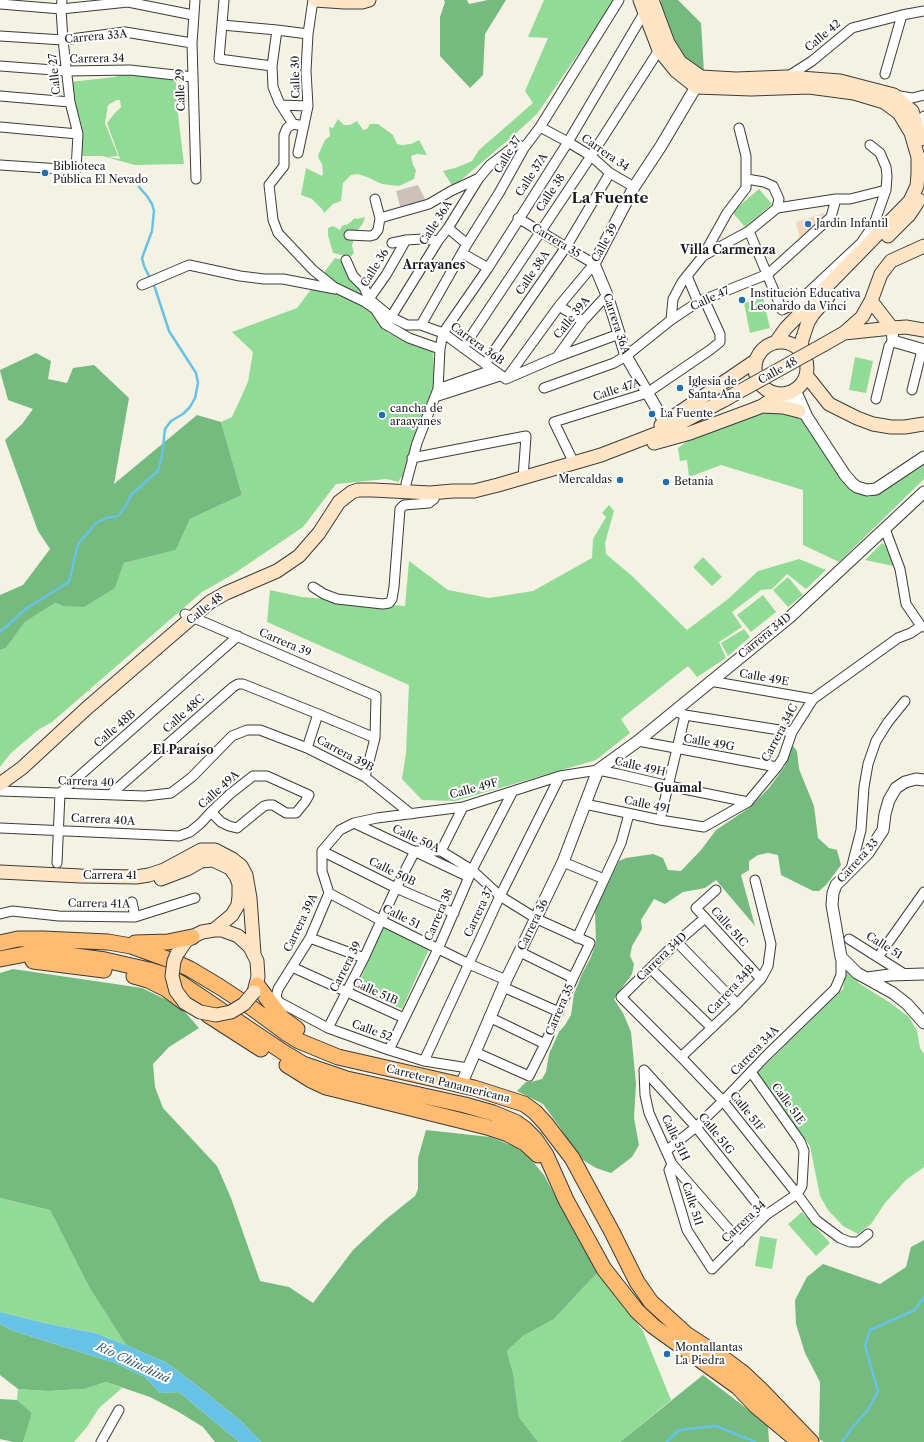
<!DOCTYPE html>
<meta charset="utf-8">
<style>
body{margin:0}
canvas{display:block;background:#f4f2e2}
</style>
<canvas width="924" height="1442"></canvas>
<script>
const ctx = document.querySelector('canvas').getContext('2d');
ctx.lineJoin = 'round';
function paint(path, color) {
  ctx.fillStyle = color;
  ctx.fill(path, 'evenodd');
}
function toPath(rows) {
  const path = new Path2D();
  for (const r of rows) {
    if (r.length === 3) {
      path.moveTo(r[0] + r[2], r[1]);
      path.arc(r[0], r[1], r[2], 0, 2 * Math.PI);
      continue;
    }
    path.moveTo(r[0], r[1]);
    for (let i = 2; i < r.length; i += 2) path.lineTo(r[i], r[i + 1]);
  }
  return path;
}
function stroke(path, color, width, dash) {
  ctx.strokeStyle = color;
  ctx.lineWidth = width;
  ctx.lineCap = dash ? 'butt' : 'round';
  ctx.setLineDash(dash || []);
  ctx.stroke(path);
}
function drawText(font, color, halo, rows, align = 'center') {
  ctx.font = font + ' "Libre Caslon Text",serif';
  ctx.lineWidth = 4;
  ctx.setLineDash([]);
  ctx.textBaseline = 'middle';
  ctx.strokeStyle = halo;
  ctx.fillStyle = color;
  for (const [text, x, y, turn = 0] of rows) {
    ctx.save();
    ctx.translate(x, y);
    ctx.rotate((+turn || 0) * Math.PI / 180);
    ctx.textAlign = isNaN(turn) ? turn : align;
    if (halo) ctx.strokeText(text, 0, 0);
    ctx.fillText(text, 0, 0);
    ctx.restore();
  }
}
const built = toPath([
 [824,213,826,219,800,239,796,222]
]);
const industrial = toPath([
 [418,185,426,201,401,210,396,191]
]);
const green = toPath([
 [544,0,615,0,537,114,514,135,453,187,443,171,455,168,472,161,479,150,533,103,525,91,548,38,528,37],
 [132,71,150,76,176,81,178,114,184,164,135,165,102,156,79,156,70,82,115,77],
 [117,100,120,100,121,107,114,114,107,123,120,159,107,157,118,156,105,123,108,105],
 [338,119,344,125,350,125,357,121,363,130,367,129,370,124,378,124,393,135,397,144,402,145,411,144,419,140,427,155,417,154,411,156,413,165,416,170,414,179,399,186,390,185,382,184,367,177,358,174,351,175,343,183,341,201,333,204,324,213,322,209,312,199,301,195,306,168,322,176,323,173,322,164,318,157,319,153,325,140,330,136,329,127,333,128],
 [759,189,772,204,745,227,732,212],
 [365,217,363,223,355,234,352,246,354,253,350,257,333,253,328,235,328,228,333,226,340,230,342,226,348,224,355,218,357,219],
 [335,258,342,260,388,333,433,351,435,390,404,477,400,478,399,482,386,479,336,484,303,527,232,575,202,592,52,722,38,730,11,753,0,767,0,650,6,648,25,622,55,603,63,606,115,588,124,563,176,550,190,519,242,495,221,422,232,417,248,382,253,352,232,332,297,308],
 [763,298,770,328,750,333,744,303],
 [855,357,873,361,866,393,849,390],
 [773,410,801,415,850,490,869,497,924,464,924,479,839,562,803,545,803,490,721,465,689,477,687,460,680,461,678,448,694,436],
 [609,505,614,511,605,543,606,554,631,575,687,630,728,599,758,571,799,559,826,570,806,589,787,574,772,589,761,590,732,612,742,627,719,642,726,658,697,677,688,666,621,719,630,733,596,760,455,801,422,800,402,779,406,753,409,685,267,622,270,590,302,597,405,606,409,561,448,590,489,598,533,591,592,558,593,539,606,517,602,513],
 [882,543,887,547,893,566,865,560],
 [703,557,722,577,712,586,693,567],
 [788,577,803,595,788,607,773,590],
 [763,595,776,612,751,632,737,615],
 [744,629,750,637,728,656,721,643],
 [384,926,430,947,402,1009,356,989],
 [846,969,860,984,889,1002,909,1017,917,1031,920,1048,924,1054,924,1167,906,1180,885,1203,871,1224,858,1234,843,1226,828,1210,820,1196,810,1146,757,1073,843,989],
 [0,1198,50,1210,89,1287,126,1345,95,1333,44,1323,0,1312],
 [802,1212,830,1243,816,1256,788,1224],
 [760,1236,777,1239,772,1269,755,1266],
 [598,1272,643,1331,671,1400,620,1442,538,1442,519,1417,513,1373,507,1351,523,1336,554,1319],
 [106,1382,122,1388,99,1408,87,1427,74,1442,23,1442,32,1413,17,1400,18,1389,48,1391,84,1389]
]);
const forest = toPath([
 [444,0,467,0,469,4,488,0,506,0,485,34,483,75,470,88,440,56,440,17,445,2],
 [661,0,678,0,701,23,704,72,679,52,658,7],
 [36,353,51,361,48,379,67,383,73,368,94,365,129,398,114,484,197,415,221,422,242,495,190,519,176,550,124,563,115,588,84,607,63,606,55,603,25,622,6,648,0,650,0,595,23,585,50,549,38,531,5,440,22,424,33,409,8,400,0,371,0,370],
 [792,745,797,751,799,769,814,806,818,838,829,848,837,850,841,865,826,885,819,891,813,891,781,875,778,855,768,853,758,855,749,861,749,870,741,875,755,926,716,880,705,888,683,892,665,904,654,899,641,920,642,929,632,946,630,956,634,964,632,974,614,999,623,1013,631,1032,636,1084,634,1118,639,1145,632,1157,611,1173,596,1168,578,1157,559,1126,543,1104,517,1091,526,1082,535,1081,542,1079,546,1072,549,1054,559,1032,565,1025,571,1015,574,994,582,974,591,957,596,943,595,910,619,861,626,858,653,854,663,858,668,870,681,871,701,850,716,830,749,808,769,788,785,766],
 [13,969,142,988,167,1000,185,1012,199,1028,169,1047,153,1064,155,1087,163,1108,217,1166,231,1198,260,1281,289,1287,313,1303,353,1250,385,1220,415,1196,418,1189,418,1158,426,1130,490,1137,516,1147,528,1156,544,1175,574,1231,598,1272,554,1319,523,1336,507,1351,513,1373,519,1417,538,1442,261,1442,241,1421,199,1387,167,1363,126,1345,89,1287,50,1210,0,1198,0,973],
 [924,1240,924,1442,824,1442,819,1439,820,1382,805,1353,796,1324,795,1300,807,1277,823,1264,880,1284,906,1267,911,1247],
 [0,1324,11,1330,115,1363,145,1377,160,1393,179,1392,239,1442,215,1442,203,1427,177,1411,150,1397,106,1382,84,1389,48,1391,18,1389,0,1375],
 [703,1375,768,1425,769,1442,620,1442],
 [0,1399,17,1400,32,1413,23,1442,13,1442,0,1439]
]);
const water = toPath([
 [0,1312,44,1323,95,1333,126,1345,167,1363,199,1387,241,1421,261,1442,239,1442,179,1392,160,1393,145,1377,115,1363,11,1330,0,1324]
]);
const stream = toPath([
 [0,632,27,608,69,582,78,544,96,523,106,518,118,516,126,506,131,495,158,471,162,456,165,429,171,421,183,414,190,407,195,398,198,383,196,373,169,331,155,288,144,266,142,258,152,231,154,211,152,204,147,196,139,187],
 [667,1442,679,1430,716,1426,755,1442],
 [842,1442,852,1428,868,1410,878,1391,865,1346,870,1330,915,1310,924,1297]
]);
const minor = toPath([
 [195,0,192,43,196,179],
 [224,0,219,59,272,66],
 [0,4,61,9,128,2,193,15],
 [222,25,277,30,308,34],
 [277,30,272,66,273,87,279,102,281,105,308,106],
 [0,36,63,40,125,32,192,43],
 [0,66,67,71,130,70,193,77],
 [885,74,902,15],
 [787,77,812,61,852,28,902,15,924,11],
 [894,95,912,98,924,95],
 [0,96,70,102],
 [281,105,293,124],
 [304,126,293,124,287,128,284,135,284,166,269,185,273,220,278,233,313,270,334,287,365,302,375,309,385,324,409,338,440,349],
 [0,127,78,134],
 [540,127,568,142,591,156,610,173,634,187],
 [919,132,924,116],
 [298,153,308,106,306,71,308,34,313,0],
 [0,165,76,170,78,134,70,102,63,40,61,9,62,0],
 [747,179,764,182,773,186,779,199,777,208],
 [777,208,836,199,850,199,886,190],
 [380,218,429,204,451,191,479,178],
 [448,228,467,244],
 [749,231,782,310,797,303,861,243,874,224,886,190,887,176,886,167,880,153,870,145],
 [349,235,370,236,374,235,378,230,380,218,375,199],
 [392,243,406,240,423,239,438,241],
 [462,253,488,268],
 [703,256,749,231,777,208],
 [346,260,353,276,364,287,369,299,391,317,407,325,421,325,443,333,506,379],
 [687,276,698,302],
 [142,285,189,265,240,276,264,279,283,279,335,289],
 [372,303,369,299,386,275,406,240],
 [559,306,583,321],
 [671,320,673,299,682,282,703,256,727,213,746,188,746,156,739,128],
 [385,324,391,317,438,241,448,228,479,178,490,165,517,144,524,148],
 [421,325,467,244,499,193,524,148,540,127,619,0],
 [463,348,591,156,659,50],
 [557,357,583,321,607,295],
 [485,364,566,247,610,173],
 [506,379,559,306,594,264,518,218],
 [506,379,557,357,619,334],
 [544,388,614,363,626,356,671,320,698,302,768,274,831,217,836,199],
 [438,389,492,370],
 [912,390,922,350],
 [435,397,500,376],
 [876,399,889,346,893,341],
 [412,458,526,436,523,478],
 [572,459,554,422,647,393,710,350,720,342,720,334,704,299],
 [406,484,417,443,438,389,440,349,443,333,488,268,568,142,644,13],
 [885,529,900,569,906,604,921,626,924,627],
 [313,587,324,594,337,599,383,604,389,603,392,599,394,587,400,509,404,505,429,503,434,499,436,493],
 [185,614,376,696,375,738,365,777],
 [710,681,813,699],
 [674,711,685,715,792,732],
 [638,741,777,767],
 [307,748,318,714],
 [0,791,145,796,171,793,192,777,232,736,247,730,260,730,307,748,365,777,411,814],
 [111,794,233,687,238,684,243,684,318,714,375,738],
 [585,804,660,820,704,827,748,802,777,767,783,758,792,732,813,699,898,638,911,633,921,626],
 [660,820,685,715],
 [354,823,469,877],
 [0,828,179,836,190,832,201,823,211,812,230,794,253,776,267,776,309,795,305,802,296,813,286,813,273,805,268,805,264,806,237,828,229,826,221,822,211,812],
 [322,851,396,888,454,913],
 [441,851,463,807],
 [563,862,604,879],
 [57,863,60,793,238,636],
 [851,869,861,830,864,787,868,764,876,741,888,722,905,701],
 [716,890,696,908,761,979],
 [329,893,382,921,469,964,506,980],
 [132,902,135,917],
 [0,914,12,911,59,916,135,917,195,898],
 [705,918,677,942,621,997,681,1057,723,1101,797,1194,816,1220,840,1238,850,1242,858,1242,868,1234],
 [310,938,364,958],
 [577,938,621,843,629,814],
 [849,939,906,975],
 [677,942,737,1004],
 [520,952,573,978],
 [878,957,924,892],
 [292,967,404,1018],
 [651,969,712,1028],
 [503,987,559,1012],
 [489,1017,545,1044],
 [328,1028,364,958,396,888,415,851,441,851,472,870,500,896,537,919,590,943,573,978,545,1044,529,1076,475,1052],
 [389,1050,438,949,472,870,513,791],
 [681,1057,737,1004,761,979,768,966,771,944,755,880],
 [424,1061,500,896,560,776],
 [468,1068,424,1061,389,1050,328,1028,279,1002,276,997,278,989,310,938,329,893,322,871,322,851,340,830,354,823,377,818,463,807,560,776,598,770,618,774,669,786,748,802],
 [644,1070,645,1095,649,1113,672,1164,740,1242],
 [644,1070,696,1127,766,1215],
 [666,1151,696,1127,723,1101,766,1056,835,989,841,975,841,957],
 [672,1164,669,1170,687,1230,712,1269,766,1215,797,1194,802,1186,804,1151,800,1141,751,1072],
 [101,1442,119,1410]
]);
const tertiary = toPath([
 [892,328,893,341,924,350],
 [795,390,807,417,845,475,853,484,857,487,867,490,876,489,924,457],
 [784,395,802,413],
 [665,423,626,356,607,295,594,264,634,187,661,146,700,80],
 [924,780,916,779,905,782,896,788,889,800,885,814,883,830,868,853,836,885,833,893,832,905,841,957,857,973,893,993,907,1004,924,1023],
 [867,978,890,975,924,974],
 [464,1078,506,980,563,862,598,770,638,741,790,617,924,492]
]);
const secondary = toPath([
 [315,0,344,2,362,2,369,0],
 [640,0,659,50,676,71,696,87,751,89,809,87,854,93,884,102,899,113,911,133,918,157,918,174,917,186,910,201,786,328,776,342],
 [652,0,668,43,680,62,701,77,736,79,787,77,840,81,894,95,912,111,921,139],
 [888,236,909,215,919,200],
 [871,301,892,328],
 [844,333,892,328,906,327,924,330],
 [781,368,26],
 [823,345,844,333,862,317,871,301,881,274,891,261,924,246],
 [801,351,802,340,808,322,813,314,828,297],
 [806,375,829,404,857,418,873,424,891,427,905,427,924,424],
 [762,406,783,407,799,411],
 [661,425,755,361],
 [654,443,690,433,752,410,762,406,779,395],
 [0,784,22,768,87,708,210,602,226,593,277,571,299,556,319,533,339,502,352,492,358,490,373,490,430,493,453,491,474,491,498,485,601,455,671,428,726,399],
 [0,872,81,876,136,877,149,875,164,870,201,850,215,850,232,859,241,866,246,875,250,898,254,954],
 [161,879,187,869,201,861,213,860,230,868,236,876,239,884,239,896,238,905,232,915,214,930],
 [177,954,186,941,192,937,202,932,214,930,222,930,238,936,250,947,257,961,258,977,254,992]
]);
const trunk = toPath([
 [0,943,18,939,43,939,108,942,131,946,170,960,190,969,220,987,252,1008,286,1033,299,1041,316,1048,338,1057,474,1088,524,1104,535,1112,546,1124,572,1158,612,1232,637,1282,651,1302,686,1334,727,1361,743,1373,762,1391,811,1442],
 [135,943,168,942,192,937],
 [0,959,31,953,53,953,105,960,149,970,165,975,182,984,283,1052,303,1064,347,1079,465,1105,493,1113,515,1122,525,1129,535,1139,546,1155,566,1200,604,1269,637,1311,653,1326,738,1387,756,1406,798,1441],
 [33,961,104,970],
 [134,976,148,980,166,989,185,1003],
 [257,985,282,1018,297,1029],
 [208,1015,261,1049],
 [287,1065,311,1080,326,1087,487,1127,508,1134,525,1143,538,1155]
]);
const secondaryBridge = toPath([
 [726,399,823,345],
 [177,954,174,961,172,976,176,991,185,1003,200,1012,216,1015,231,1012,244,1004,254,992]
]);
const markers = [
 [45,173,4,"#1f6fb2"],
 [808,224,4,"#1f6fb2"],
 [742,300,4,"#1f6fb2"],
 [680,388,4,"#1f6fb2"],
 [652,414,4,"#1f6fb2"],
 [382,415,4,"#1f6fb2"],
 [620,480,4,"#1f6fb2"],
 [666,482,4,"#1f6fb2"],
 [667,1354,4,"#1f6fb2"]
];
const streetNames = [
 ["Calle 42",823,36,-40],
 ["Carrera 33A",96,37,-5],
 ["Carrera 34",97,59,-1],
 ["Calle 27",55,74,-96],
 ["Calle 30",296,77,-91],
 ["Calle 29",181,90,-92],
 ["Carrera 34",605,153,35],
 ["Calle 37",508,155,-59],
 ["Calle 37A",532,175,-57],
 ["Calle 38",551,193,-56],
 ["Calle 36A",436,223,-57],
 ["Carrera 35",556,241,31],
 ["Calle 39",605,243,-61],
 ["Calle 36",375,268,-58],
 ["Calle 38A",533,273,-56],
 ["Calle 47",710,299,-25],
 ["Calle 39A",572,318,-51],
 ["Carrera 36A",616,324,72],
 ["Carrera 36B",477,344,36],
 ["Calle 48",778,371,-29],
 ["Calle 47A",617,390,-18],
 ["Calle 48",205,609,-38],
 ["Carrera 34D",765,636,-39],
 ["Carrera 39",285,643,23],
 ["Calle 49E",764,678,10],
 ["Calle 48C",184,714,-42],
 ["Calle 48B",115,729,-41],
 ["Carrera 34C",780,733,-62],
 ["Calle 49G",709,743,10],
 ["Carrera 39B",345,754,28],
 ["Calle 49H",640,767,13],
 ["Carrera 40",86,782,2],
 ["Calle 49F",474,789,-15],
 ["Calle 49A",219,790,-42],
 ["Calle 49I",647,805,12],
 ["Carrera 40A",103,820,3],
 ["Calle 50A",416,839,25],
 ["Carrera 33",858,861,-48],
 ["Calle 50B",392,872,26],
 ["Carrera 41",110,876],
 ["Carrera 41A",99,904,1],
 ["Carrera 37",479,912,-65],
 ["Carrera 38",439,915,-67],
 ["Calle 51",401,917,26],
 ["Carrera 39A",301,923,-64],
 ["Carrera 36",533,925,-64],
 ["Calle 51C",729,927,48],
 ["Calle 51",884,946,32],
 ["Carrera 34D",662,957,-44],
 ["Carrera 39",346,967,-63],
 ["Carrera 34B",731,990,-47],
 ["Calle 51B",375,992,24],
 ["Carrera 35",560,1010,-67],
 ["Calle 52",372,1031,20],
 ["Carrera 34A",755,1051,-46],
 ["Carretera Panamericana",448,1084,14],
 ["Calle 51E",788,1104,54],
 ["Calle 51F",747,1112,51],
 ["Calle 51G",716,1134,51],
 ["Calle 51H",675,1138,64],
 ["Calle 51I",692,1204,72],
 ["Carrera 34",744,1222,-43]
];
const poiNames = [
 ["Biblioteca",53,167],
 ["Pública El Nevado",53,180],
 ["Jardín Infantil",816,224],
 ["Institución Educativa",750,294],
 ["Leonardo da Vinci",750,307],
 ["Iglesia de",688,382],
 ["Santa Ana",688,395],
 ["cancha de",390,409],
 ["araayanes",390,422],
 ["La Fuente",660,414],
 ["Mercaldas",612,480,"right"],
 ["Betania",674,482],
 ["Montallantas",675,1348],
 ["La Piedra",675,1361]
];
const neighbourhoodNames = [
 ["Villa Carmenza",728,251],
 ["Arrayanes",434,266],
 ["El Paraíso",183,751],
 ["Guamal",678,789]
];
const waterNames = [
 ["Río Chinchiná",133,1363,25]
];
const districtNames = [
 ["La Fuente",610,199]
];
paint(built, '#f1d5bd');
paint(industrial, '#cec1ba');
paint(green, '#92db97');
paint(forest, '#75bb80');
paint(water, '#68c2e6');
stroke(stream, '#68c2e6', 2.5);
stroke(minor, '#3c3c3a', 11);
stroke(tertiary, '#3c3c3a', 13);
stroke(secondary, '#3c3c3a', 15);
stroke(trunk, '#3c3c3a', 17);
stroke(minor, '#fff', 9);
stroke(tertiary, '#fff', 11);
stroke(secondary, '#ffe4c6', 13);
stroke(trunk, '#febb71', 15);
stroke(secondaryBridge, '#3c3c3a', 15, []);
stroke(secondaryBridge, '#ffe4c6', 13);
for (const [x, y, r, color] of markers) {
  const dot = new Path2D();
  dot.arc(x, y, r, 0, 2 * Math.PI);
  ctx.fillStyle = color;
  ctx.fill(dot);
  stroke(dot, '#fff', 1.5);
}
drawText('11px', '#1c1c1c', '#fff', streetNames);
drawText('11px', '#1c1c1c', '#fff', poiNames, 'left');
drawText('bold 12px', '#1c1c1c', '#fff', neighbourhoodNames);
drawText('italic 12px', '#3a5e6d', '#fff', waterNames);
drawText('bold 15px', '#1c1c1c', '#fff', districtNames);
</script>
